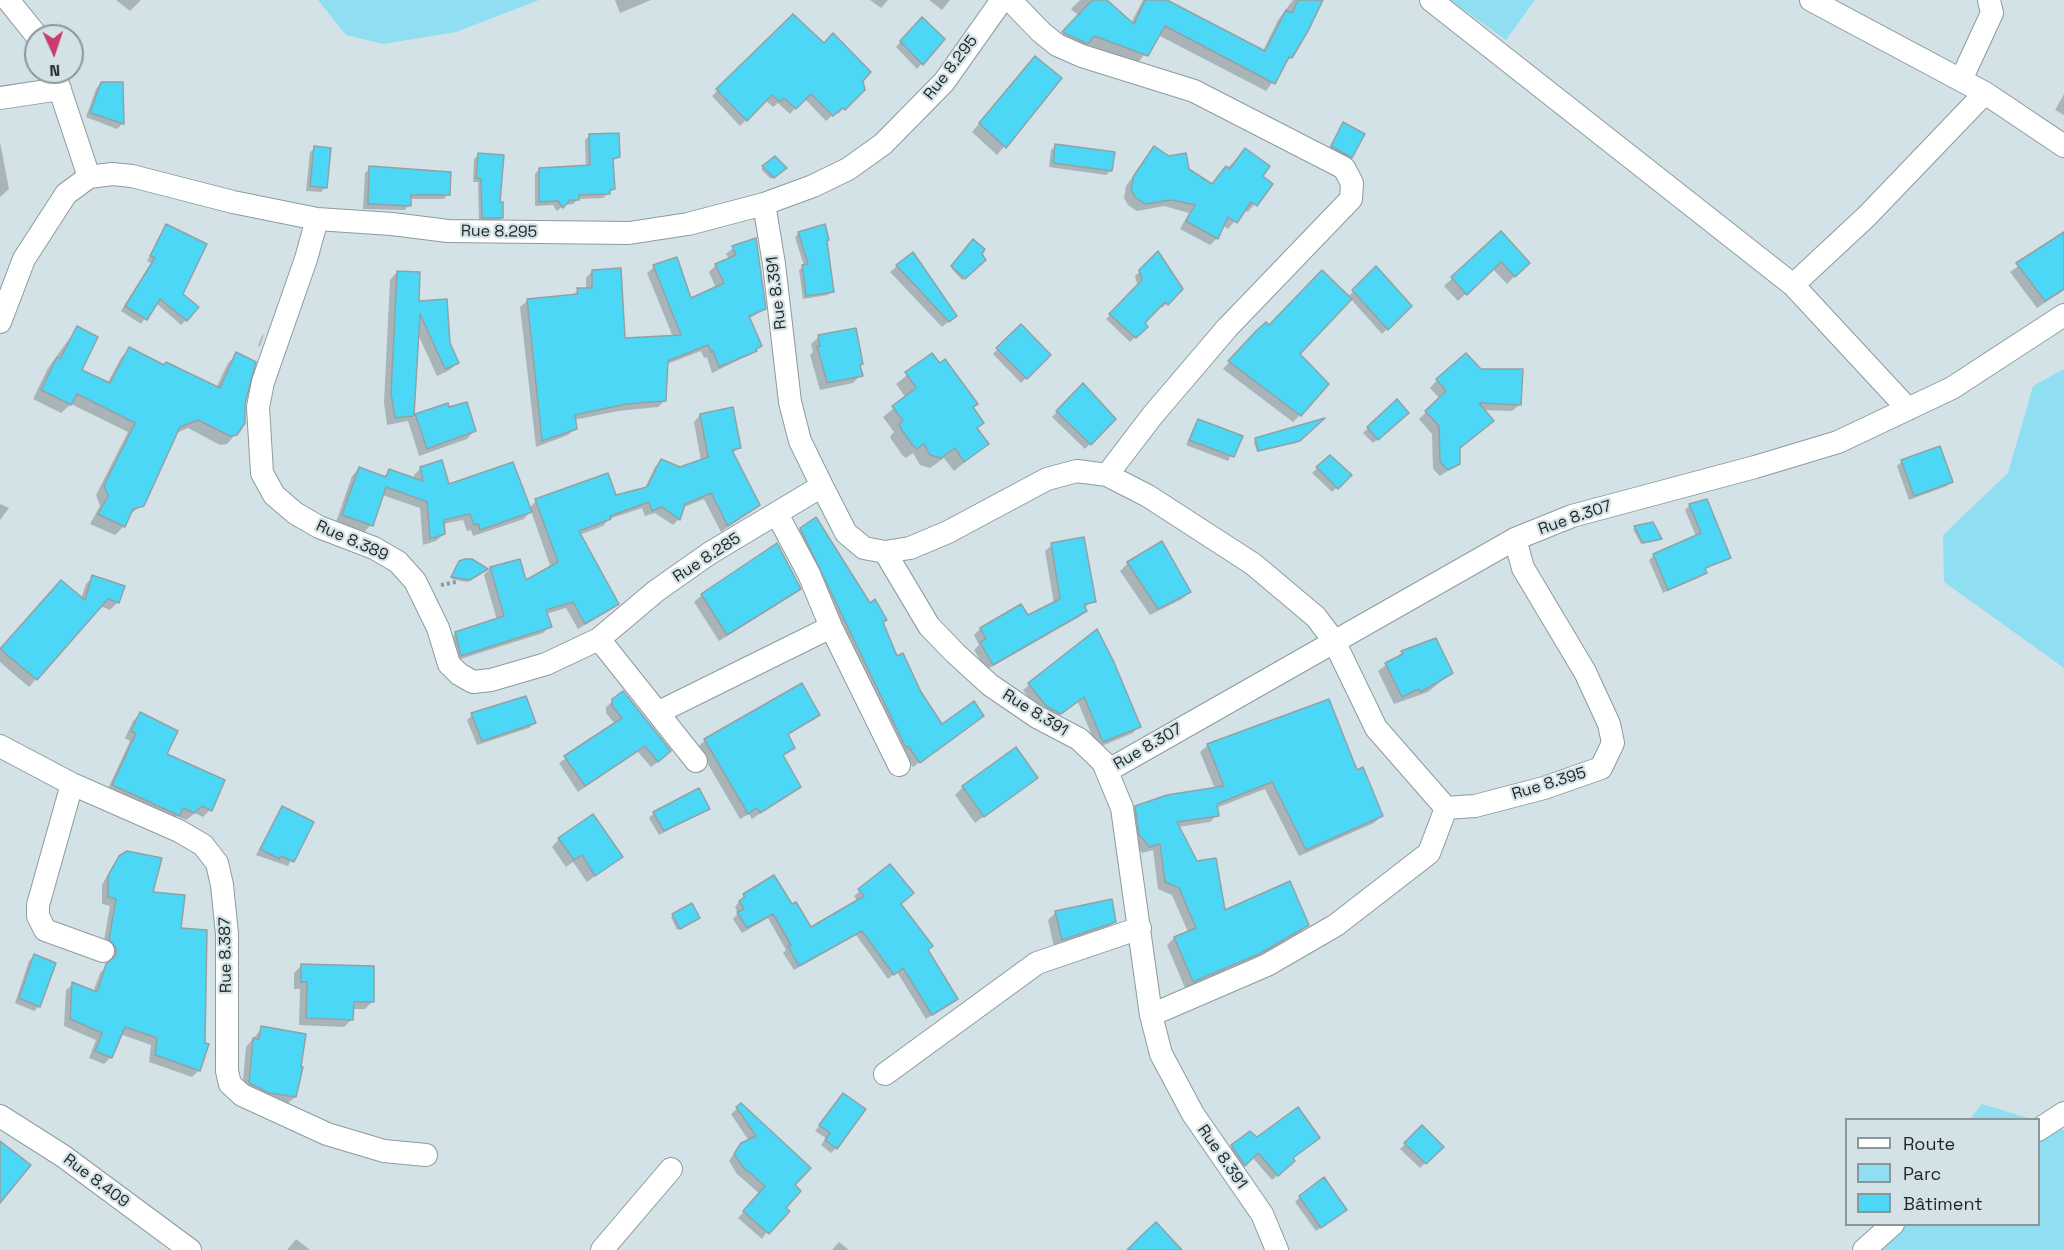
<!DOCTYPE html>
<meta charset="utf-8">
<style>
body{margin:0}
#map{position:relative;width:2064px;height:1250px;overflow:hidden;background:#d3e2e6;font-family:"Space Grotesk",sans-serif}
canvas{display:block}
.legend{position:absolute;left:1845px;top:1118px;width:195px;height:108px;box-sizing:border-box;background:#d3e2e6;border:2px solid #8b9699;margin:0;padding:8px 10px;list-style:none;font-size:18px;color:#1f2526}
.legend li{display:flex;align-items:center;gap:12px;height:30px}
.legend b{width:30px;border:2px solid #8b9699}
.north{position:absolute;left:24px;top:24px;width:60px;height:60px;box-sizing:border-box;background:#d3e2e6;border:2px solid #8b9699;border-radius:50%;rotate:177deg;font-size:16px;font-weight:700;line-height:24px;text-align:center;color:#1f2526}
.north::after{content:'';display:block;margin:auto;width:21px;height:27px;background:#c83b6a;clip-path:polygon(50% 0,100% 100%,50% 72%,0 100%)}
</style>
<div id="map">
<canvas width="2064" height="1250"></canvas>
<ul class="legend">
<li><b style="height:8px;background:#fff"></b>Route</li>
<li><b style="height:16px;background:#90def1"></b>Parc</li>
<li><b style="height:16px;background:#4bd7f5"></b>Bâtiment</li>
</ul>
<div class="north">N</div>
</div>
<script>
const ctx = document.querySelector('canvas').getContext('2d');
ctx.lineJoin = 'round';
function paint(path, color) {
  ctx.fillStyle = color;
  ctx.fill(path, 'evenodd');
}
function toPath(rows) {
  const path = new Path2D();
  for (const r of rows) {
    path.moveTo(r[0], r[1]);
    for (let i = 2; i < r.length; i += 2) path.lineTo(r[i], r[i + 1]);
  }
  return path;
}
function stroke(path, color, width, dash) {
  ctx.strokeStyle = color;
  ctx.lineWidth = width;
  ctx.lineCap = dash ? 'butt' : 'round';
  ctx.setLineDash(dash || []);
  ctx.stroke(path);
}
function drawText(font, color, halo, rows, align = 'center') {
  ctx.font = font + ' "Space Grotesk",sans-serif';
  ctx.lineWidth = 4.5;
  ctx.setLineDash([]);
  ctx.textBaseline = 'middle';
  ctx.strokeStyle = halo;
  ctx.fillStyle = color;
  for (const [text, x, y, turn = 0] of rows) {
    ctx.save();
    ctx.translate(x, y);
    ctx.rotate((+turn || 0) * Math.PI / 180);
    ctx.textAlign = isNaN(turn) ? turn : align;
    if (halo) ctx.strokeText(text, 0, 0);
    ctx.fillText(text, 0, 0);
    ctx.restore();
  }
}
const green = toPath([
 [318,0,539,0,456,32,383,44,346,35],
 [1450,0,1535,0,1506,40],
 [2064,369,2064,668,1944,582,1943,535,2008,473,2033,386],
 [1982,1104,2031,1119,1970,1119],
 [2039,1122,2064,1130,2064,1250,1876,1250,1894,1225,2038,1224]
]);
const shadow = toPath([
 [116,0,141,0,130,11],
 [615,0,651,0,620,13],
 [870,0,888,0,881,8],
 [929,0,950,0,942,10],
 [1080,0,1104,0,1131,23,1143,0,1164,0,1263,51,1278,20,1293,0,1321,0,1291,57,1266,91,1158,35,1138,63,1085,44,1078,51,1056,41,1079,16,1071,9],
 [793,16,863,90,838,114,836,112,826,121,804,98,790,114,778,103,773,107,765,100,740,126,712,96],
 [917,23,943,39,917,69,896,47],
 [1028,66,1060,79,997,155,972,132],
 [101,83,121,83,122,124,117,129,86,117,96,89],
 [2064,94,2064,115,2055,110],
 [1343,124,1351,157,1346,162,1327,151],
 [590,135,619,156,611,162,613,189,603,198,578,199,573,204,564,205,557,211,553,205,535,206,535,174,539,169,586,167,585,140],
 [0,142,9,189,0,197],
 [1056,145,1111,170,1106,175,1049,167,1051,150],
 [315,148,326,187,321,192,306,191,310,152],
 [1154,148,1211,185,1245,150,1261,177,1271,184,1248,212,1244,210,1228,229,1223,225,1217,238,1210,245,1180,229,1189,213,1164,206,1137,211,1128,205,1124,198,1126,186],
 [478,155,499,204,502,218,498,221,479,221,478,182,473,182,474,159],
 [775,158,785,168,771,179,761,169],
 [370,168,448,194,444,199,410,199,409,205,405,210,363,209,365,173],
 [166,226,186,320,181,325,156,303,141,324,121,311,151,263,147,261],
 [799,233,825,242,832,291,828,295,803,299,799,270,804,266,795,237],
 [1500,233,1528,263,1507,284,1493,269,1458,301,1444,286],
 [2064,234,2064,290,2037,308,2010,272],
 [973,241,984,259,962,280,951,268],
 [733,248,764,309,749,319,760,346,753,353,712,373,707,357,704,358,701,351,667,364,665,400,658,407,618,411,574,420,575,429,568,435,536,447,520,307,527,301,572,296,578,290,586,290,586,278,592,271,624,340,673,337,647,273,654,267,690,300,716,288,709,272,716,265,729,259,726,254],
 [1158,254,1181,289,1162,308,1159,306,1143,323,1146,327,1130,342,1106,319,1138,287,1135,276],
 [897,266,955,316,942,327,890,272],
 [1376,268,1410,306,1382,334,1350,298,1298,354,1300,415,1293,422,1223,369,1250,340,1348,297],
 [397,272,449,343,458,362,450,370,437,376,417,332,413,418,416,415,448,409,474,431,467,439,419,456,408,421,387,425,384,402,390,280],
 [1021,326,1049,355,1021,383,993,354],
 [77,328,80,370,107,384,121,358,129,349,163,367,216,388,228,363,237,354,236,434,227,444,220,445,188,428,176,433,142,505,128,516,124,526,115,535,90,524,100,506,96,495,128,432,71,404,61,413,33,399,48,368],
 [264,334,260,346,258,346,262,336],
 [819,337,862,363,859,366,861,375,853,383,820,390,810,355,813,352,811,344],
 [932,355,971,408,976,429,987,444,954,471,944,458,930,468,920,465,913,453,906,458,903,456,891,439,890,436,894,432,883,417,906,398,896,384],
 [1480,370,1520,404,1512,411,1483,410,1484,428,1460,449,1458,464,1440,476,1433,469,1432,434,1419,419,1440,399,1430,388,1437,380],
 [1083,385,1114,419,1085,449,1052,417],
 [1397,401,1402,417,1373,443,1363,433],
 [700,415,739,447,732,454,758,505,721,532,704,499,682,508,679,519,673,525,655,513,645,516,642,508,609,519,603,526,579,535,617,604,578,629,566,608,546,614,550,626,543,633,454,661,449,640,456,633,497,620,484,575,490,568,525,582,551,568,531,511,524,519,473,536,471,530,467,531,463,520,443,524,444,534,436,541,423,545,420,508,382,495,371,525,364,532,336,522,352,476,359,469,383,477,390,471,415,480,414,475,421,468,448,486,529,508,536,501,615,497,644,490,655,467,661,460,680,468,701,461,694,422],
 [1198,420,1241,437,1228,461,1186,445],
 [1320,421,1296,443,1257,452,1254,442,1256,440],
 [1330,457,1349,475,1332,492,1312,473],
 [1902,461,1951,481,1947,486,1909,500,1897,466],
 [0,504,9,508,0,520],
 [1690,505,1729,557,1704,570,1700,577,1663,593,1649,560,1654,555,1696,536,1685,510],
 [1635,528,1660,539,1641,544,1633,529],
 [800,529,881,624,897,658,941,727,982,716,913,767,902,751,795,534],
 [1052,545,1094,601,1084,608,1086,610,1079,617,986,670,974,650,979,645,974,635,980,629,1021,606,1027,617,1054,604,1045,551],
 [1128,563,1189,592,1182,599,1150,615,1120,571],
 [458,565,486,570,467,582,451,579],
 [93,577,118,602,110,610,100,606,29,687,0,662,0,651,54,589,81,599,86,584],
 [799,589,791,596,719,641,694,602,702,595],
 [1096,631,1139,726,1133,733,1097,748,1078,702,1054,719,1040,712,1023,690],
 [1436,640,1451,673,1428,692,1394,704,1378,671,1402,653],
 [613,701,663,758,651,767,638,752,578,792,559,763,615,724,606,713,606,707],
 [140,714,165,755,210,810,203,817,195,813,186,820,177,816,171,822,106,793,130,741,125,738,133,721],
 [472,715,534,723,529,728,477,745,467,720],
 [818,715,787,736,793,748,782,757,799,786,752,819,749,814,740,819,698,747,705,740],
 [1208,745,1356,772,1381,816,1374,823,1299,856,1265,789,1216,808,1217,815,1210,822,1178,827,1224,912,1308,924,1300,932,1252,960,1185,988,1167,945,1174,938,1188,932,1172,895,1158,889,1153,850,1142,853,1133,842,1129,814,1136,807,1215,789,1200,752],
 [1036,777,975,823,955,795,963,787],
 [282,808,312,823,288,866,256,855],
 [708,809,659,835,649,818,654,813],
 [559,839,621,857,587,882,573,862,566,867,552,847],
 [120,857,179,929,199,1070,192,1077,149,1062,151,1045,120,1034,111,1057,104,1064,89,1058,96,1040,64,1026,66,990,73,984,93,992,100,973,110,963,110,955,103,946,110,906,102,904,102,885,113,865],
 [890,866,899,904,957,999,926,1019,897,972,888,979,856,935,794,970,783,953,786,950,768,918,742,933,733,919,738,913,735,907,744,895,791,906,811,929,858,902,854,896],
 [1056,912,1115,921,1107,929,1054,947,1048,920],
 [673,915,696,919,677,930,671,917],
 [34,956,39,1006,34,1011,15,1003,29,961],
 [302,965,373,1001,365,1009,352,1009,352,1019,344,1027,299,1025,300,989,294,989,294,973],
 [262,1028,295,1097,287,1104,242,1091,246,1047],
 [843,1095,836,1148,831,1153,821,1145,826,1138,815,1131],
 [741,1105,793,1185,784,1208,762,1239,738,1218,760,1194,737,1174,729,1161,735,1152,749,1141,731,1114],
 [1422,1127,1441,1147,1420,1168,1400,1149],
 [1232,1146,1291,1159,1288,1166,1272,1180,1252,1157,1240,1169,1227,1151],
 [1300,1197,1340,1214,1316,1231,1295,1202],
 [296,1239,310,1250,287,1250],
 [839,1242,849,1250,832,1250]
]);
const building = toPath([
 [1092,0,1107,0,1134,24,1145,0,1167,0,1265,51,1286,10,1292,13,1298,0,1323,0,1308,31,1292,58,1289,57,1275,84,1165,26,1148,56,1094,36,1088,44,1062,32,1092,0],
 [793,14,824,43,833,33,871,72,863,81,865,90,845,110,842,108,833,116,811,94,796,109,784,98,780,102,772,95,747,121,716,89,793,14],
 [922,17,945,39,923,65,900,41,922,17],
 [1035,56,1062,78,1006,148,979,123,1035,56],
 [101,82,123,82,124,124,90,113,101,82],
 [1343,122,1365,134,1352,158,1331,146,1343,122],
 [619,133,620,157,613,159,615,189,610,190,610,194,579,195,579,200,570,200,563,208,558,201,539,202,539,168,590,165,589,134,619,133],
 [1055,144,1115,152,1112,171,1053,163,1055,144],
 [314,146,331,148,327,188,310,186,314,146],
 [1154,146,1169,156,1186,153,1189,169,1212,184,1226,166,1230,169,1245,148,1270,166,1263,176,1273,184,1257,206,1251,202,1237,223,1228,217,1218,239,1186,221,1195,205,1172,200,1145,204,1135,197,1131,190,1133,177,1154,146],
 [478,153,504,155,500,202,503,202,503,218,482,218,481,179,476,178,478,153],
 [775,156,787,168,774,178,762,166,775,156],
 [369,166,451,172,450,195,411,195,411,206,368,204,369,166],
 [166,224,207,244,183,294,199,307,187,321,160,299,147,320,125,306,155,258,150,256,166,224],
 [825,224,829,240,827,241,834,292,806,296,802,265,808,264,798,232,825,224],
 [1501,231,1530,263,1515,277,1501,262,1467,295,1451,277,1501,231],
 [2064,232,2064,289,2045,301,2016,263,2064,232],
 [756,238,766,309,749,316,762,346,756,349,757,351,719,367,713,351,711,352,708,345,668,361,666,401,626,404,575,415,577,429,542,441,527,299,578,294,577,288,592,288,592,270,621,268,625,338,681,335,653,265,677,257,691,298,724,283,715,264,736,255,732,246,756,238],
 [973,239,985,249,982,254,986,260,965,279,951,266,973,239],
 [1158,251,1183,289,1168,305,1165,302,1145,323,1148,327,1136,338,1109,314,1142,280,1139,270,1158,251],
 [913,252,957,316,949,322,896,265,913,252],
 [1376,266,1412,306,1388,330,1352,290,1376,266],
 [1322,270,1352,299,1300,354,1329,384,1301,416,1228,361,1256,331,1266,322,1269,325,1322,270],
 [397,271,420,272,419,301,447,299,450,343,459,363,445,369,420,314,414,416,395,418,391,393,397,271],
 [1021,324,1051,355,1027,379,996,348,1021,324],
 [77,326,98,337,82,370,110,383,129,347,164,365,166,362,220,388,236,352,256,362,245,404,245,423,237,435,230,436,198,420,180,427,144,506,133,509,125,527,98,514,108,496,104,485,135,423,77,394,71,405,41,390,57,357,60,359,77,326],
 [856,328,863,364,860,365,863,376,827,383,817,346,820,346,818,335,856,328],
 [932,353,940,363,945,359,978,404,973,407,984,423,977,428,989,444,964,462,955,448,941,458,930,455,924,444,917,449,913,446,901,429,899,424,903,421,892,406,916,388,905,372,932,353],
 [1466,353,1481,369,1523,369,1521,405,1479,403,1494,421,1460,448,1460,464,1448,470,1440,462,1439,426,1425,411,1446,391,1436,379,1466,353],
 [1083,383,1116,419,1091,445,1056,411,1083,383],
 [1397,399,1409,413,1378,440,1367,427,1397,399],
 [467,402,476,431,427,449,415,414,448,403,449,407,467,402],
 [733,407,741,448,732,450,760,505,728,526,711,493,685,504,680,520,662,507,652,511,649,502,610,516,611,519,579,531,619,604,585,624,573,602,546,610,552,627,461,656,455,632,504,616,490,567,520,559,526,580,558,562,535,499,608,473,616,495,647,487,661,459,680,467,708,457,700,414,733,407],
 [1325,418,1300,441,1258,451,1255,438,1325,418],
 [1198,419,1243,436,1234,457,1189,440,1198,419],
 [1940,446,1953,482,1914,496,1901,460,1940,446],
 [1330,455,1352,475,1338,489,1316,467,1330,455],
 [442,460,449,484,513,462,532,512,480,530,478,524,474,525,470,514,444,520,445,534,430,539,427,502,386,487,373,526,342,515,359,467,386,477,389,469,423,481,420,467,442,460],
 [1707,499,1731,558,1705,568,1707,573,1668,590,1653,554,1701,533,1689,504,1707,499],
 [816,517,870,603,875,599,887,620,883,622,897,656,903,653,921,692,942,724,974,701,984,716,920,763,908,746,906,748,800,528,816,517],
 [1653,522,1662,539,1643,543,1634,526,1653,522],
 [1084,537,1096,602,1084,604,1087,611,993,665,980,642,986,639,980,628,1021,604,1028,615,1060,599,1051,543,1084,537],
 [1162,541,1191,592,1158,609,1127,562,1162,541],
 [777,543,801,589,727,635,701,594,777,543],
 [465,559,472,559,488,569,470,580,451,577,459,561,465,559],
 [92,575,125,586,119,603,108,599,37,680,0,649,61,580,85,600,92,575],
 [1097,629,1113,660,1141,727,1103,742,1084,697,1061,714,1046,706,1028,683,1097,629],
 [1436,638,1453,673,1421,692,1419,689,1402,697,1385,663,1403,654,1401,651,1436,638],
 [802,683,820,715,788,734,795,748,783,755,801,787,760,813,757,808,748,814,704,739,802,683],
 [623,691,671,751,658,762,645,746,585,786,564,756,622,718,612,706,612,699,623,691],
 [526,696,536,723,482,741,471,713,526,696],
 [1329,699,1357,770,1363,767,1383,816,1306,850,1272,782,1217,804,1219,816,1177,822,1197,861,1216,858,1225,910,1290,881,1309,925,1261,953,1193,982,1174,937,1196,928,1179,888,1165,882,1160,844,1150,847,1139,835,1135,806,1167,795,1224,786,1207,744,1329,699],
 [140,712,178,731,167,754,225,780,212,811,202,806,194,813,183,808,180,816,112,785,136,733,131,731,140,712],
 [1016,747,1038,778,984,817,962,786,1016,747],
 [699,788,710,809,664,831,653,812,699,788],
 [282,806,314,822,294,862,281,856,279,859,260,849,282,806],
 [593,814,623,857,595,876,582,855,574,860,558,838,593,814],
 [127,851,162,858,153,892,185,895,181,928,207,930,205,1043,209,1044,200,1071,155,1055,157,1038,125,1027,112,1058,95,1051,102,1033,70,1019,72,982,97,992,106,964,116,955,116,948,109,939,116,899,108,897,108,876,119,856,127,851],
 [890,864,914,893,901,904,933,946,928,950,958,999,932,1015,903,968,894,975,862,931,799,966,788,946,791,945,773,914,747,928,737,912,744,909,739,901,745,897,743,894,774,875,792,904,796,902,811,927,864,896,858,889,890,864],
 [1112,899,1116,922,1062,940,1055,911,1112,899],
 [692,903,700,918,680,929,672,914,692,903],
 [34,954,56,963,40,1007,19,998,34,954],
 [301,964,374,966,374,1002,354,1002,353,1020,306,1018,307,982,301,982,301,964],
 [261,1026,306,1034,301,1067,303,1067,296,1097,269,1093,249,1083,253,1038,259,1039,261,1026],
 [843,1093,866,1109,837,1149,825,1140,830,1133,819,1125,843,1093],
 [741,1103,811,1168,795,1185,801,1191,786,1208,790,1211,769,1234,743,1211,765,1186,743,1167,734,1154,741,1143,756,1136,736,1107,741,1103],
 [1298,1107,1320,1138,1293,1158,1295,1161,1278,1176,1258,1153,1245,1166,1231,1145,1250,1131,1257,1137,1298,1107],
 [1422,1125,1444,1147,1426,1164,1404,1143,1422,1125],
 [0,1141,31,1165,0,1203,0,1141],
 [1324,1177,1347,1210,1321,1228,1299,1196,1324,1177],
 [1156,1222,1182,1250,1127,1250,1141,1236,1156,1222]
]);
const path = toPath([
 [441,585,456,582]
]);
const minor = toPath([
 [8,0,37,36],
 [1010,0,1041,32,1057,45,1082,56,1194,91,1344,168,1352,183,1351,199,1227,328,1152,416,1107,475],
 [1431,0,1793,285,1908,409],
 [1811,0,1985,93,2064,146],
 [54,72,89,177],
 [1961,80,1992,13,1989,0],
 [0,98,60,89],
 [764,204,774,264,790,402,800,441,822,486,846,533,864,548,885,552,929,626,955,653,990,685,1037,717,1079,739,1103,762,1122,808,1151,1015,1161,1054,1193,1114,1262,1214,1277,1250],
 [317,219,306,259,263,382,258,407,262,473,274,495,295,513,319,527,374,548,398,562,415,581,438,628,449,664,459,674,473,682,491,680,546,664,599,639,696,761],
 [1793,285,1867,216,1985,93],
 [0,322,24,259,66,194,89,177,112,174,132,176,233,202,317,219,392,224,448,231,629,233,688,224,764,204,813,186,848,169,883,144,944,82,1002,0],
 [777,514,809,574,831,627,899,765],
 [885,552,910,548,948,532,1047,479,1077,471,1107,475,1148,496,1253,564,1316,617,1334,641,1376,728,1446,808,1475,806,1544,788,1601,768,1613,743,1609,724,1585,672,1523,568,1515,539],
 [599,639,656,591,710,553,822,486],
 [659,712,831,627],
 [0,746,72,784,179,831,203,845,217,863,222,885,227,934,227,1071,230,1084,242,1095,327,1134,384,1151,426,1155],
 [1107,771,1515,539,1572,516,1755,467,1838,442,1952,388,2064,315],
 [72,784,38,905,38,916,45,930,103,951],
 [1151,1015,1267,965,1336,925,1429,853,1446,808],
 [885,1074,1037,963,1140,928],
 [0,1116,63,1156,190,1250],
 [2038,1130,2064,1113],
 [602,1250,671,1169],
 [1864,1250,1893,1224]
]);
const streetNames = [
 ["Rue 8.295",951,68,-52],
 ["Rue 8.295",499,232,1],
 ["Rue 8.391",777,293,-97],
 ["Rue 8.307",1575,518,-19],
 ["Rue 8.389",352,541,24],
 ["Rue 8.285",707,558,-33],
 ["Rue 8.391",1035,713,32],
 ["Rue 8.307",1148,747,-30],
 ["Rue 8.395",1549,784,-17],
 ["Rue 8.387",226,955,-91],
 ["Rue 8.391",1222,1157,55],
 ["Rue 8.409",96,1181,37]
];
paint(green, '#90def1');
paint(shadow, '#0003');
paint(building, '#4bd7f5');
stroke(building, '#93a1a5', 1.5);
stroke(minor, '#8d9b9f', 24);
stroke(path, '#8d989b', 4, [3, 3]);
stroke(minor, '#fff', 22);
drawText('16px', '#1f2526', '#d3e2e6', streetNames);
</script>
